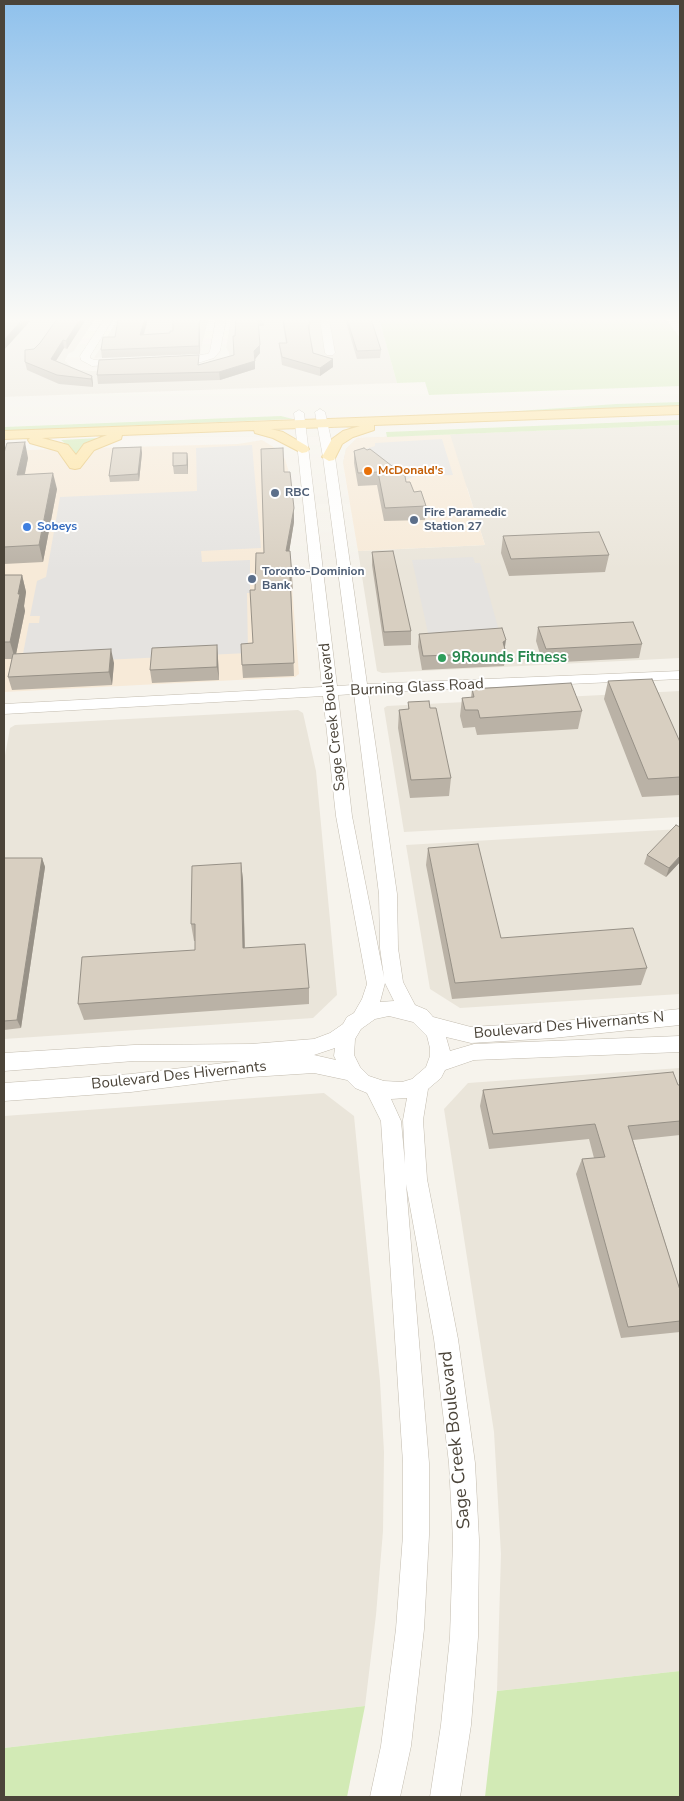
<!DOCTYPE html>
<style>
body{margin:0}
#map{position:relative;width:684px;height:1801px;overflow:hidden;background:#f6f3ec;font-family:"Nunito Sans",sans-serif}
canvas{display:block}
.frame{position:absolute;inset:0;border:5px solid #4b4439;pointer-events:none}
</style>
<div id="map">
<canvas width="684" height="1801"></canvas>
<div class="frame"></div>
</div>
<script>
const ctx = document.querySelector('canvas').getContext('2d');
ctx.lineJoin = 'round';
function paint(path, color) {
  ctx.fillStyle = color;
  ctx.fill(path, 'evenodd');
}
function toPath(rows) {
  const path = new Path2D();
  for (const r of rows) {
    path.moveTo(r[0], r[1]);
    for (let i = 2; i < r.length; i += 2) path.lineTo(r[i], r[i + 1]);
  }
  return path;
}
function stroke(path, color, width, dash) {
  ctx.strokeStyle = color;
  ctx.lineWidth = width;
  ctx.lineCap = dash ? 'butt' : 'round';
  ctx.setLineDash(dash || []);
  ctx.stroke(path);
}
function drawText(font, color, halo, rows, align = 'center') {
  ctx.font = font + ' "Nunito Sans",sans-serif';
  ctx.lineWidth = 4;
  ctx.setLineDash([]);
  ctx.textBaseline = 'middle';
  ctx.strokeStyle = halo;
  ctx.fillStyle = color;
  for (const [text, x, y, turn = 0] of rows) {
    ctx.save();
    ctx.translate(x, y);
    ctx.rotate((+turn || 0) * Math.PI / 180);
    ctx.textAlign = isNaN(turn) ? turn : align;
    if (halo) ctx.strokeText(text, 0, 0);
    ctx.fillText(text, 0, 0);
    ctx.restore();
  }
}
const residential = toPath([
 [4,319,95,319,74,351,68,354,65,361,74,369,91,371,194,367,226,360,229,356,229,352,226,348,231,319,379,319,397,383,4,397],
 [118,319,208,319,200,354,94,358],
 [680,425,680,658,382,673,377,671,358,551,485,545,467,487,343,463,346,449,357,438],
 [680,691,680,817,404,832,384,708,387,706],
 [298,710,303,713,316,771,337,995,313,1018,4,1039,4,761,10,728,15,725],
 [680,829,680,994,460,1008,430,989,406,845],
 [680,1068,680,1671,497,1691,501,1554,494,1432,444,1109,468,1083],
 [324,1093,354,1116,380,1381,384,1452,383,1531,376,1615,365,1706,4,1748,4,1116]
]);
const commercial = toPath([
 [450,434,485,545,358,551,343,463,346,449,357,438],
 [262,440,280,451,285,459,288,469,293,524,289,551,299,674,295,677,4,692,4,451,56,449,65,455,65,461,93,448,238,444]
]);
const green = toPath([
 [379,319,666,319,680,338,680,373,679,374,680,386,429,395,425,382,397,383],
 [680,402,680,407,336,419,490,413,616,404],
 [281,416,293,419,4,431,4,427],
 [680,420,680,425,387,437,386,432],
 [98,438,76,456,72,449,61,440],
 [680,1671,680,1797,485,1797,497,1691],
 [365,1706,347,1797,4,1797,4,1748]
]);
const parking = toPath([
 [442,439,453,475,415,476,404,481,363,450,375,446,375,443],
 [252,445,261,548,201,551,202,562,250,560,250,593,247,593,248,653,21,664,29,623,39,623,40,616,30,616,37,581,46,577,60,497,197,491,196,448],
 [473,557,475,563,480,563,501,638,430,642,412,560]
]);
const minor = toPath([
 [104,319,113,319,90,356,90,358,94,360,123,359,126,360,126,364,92,366,81,360,80,356,104,319],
 [216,319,226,319,220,351,214,358,201,362,173,362,173,358,176,357,208,354,210,351,216,319],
 [320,319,329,319,335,353,333,355,327,355,325,353,320,319],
 [675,319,680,319,680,323,677,322,675,319],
 [320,409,325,412,335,457,367,684,680,671,680,679,368,693,397,894,398,948,403,982,415,1005,427,1010,433,1017,471,1027,553,1022,680,1009,680,1025,553,1038,471,1043,446,1037,450,1051,474,1044,680,1036,680,1052,474,1060,445,1070,441,1078,428,1089,423,1120,427,1179,458,1339,475,1463,479,1540,478,1637,471,1725,460,1797,430,1797,441,1725,450,1637,453,1540,449,1463,434,1339,406,1184,429,1463,429,1535,424,1629,411,1746,400,1797,370,1797,381,1746,396,1629,403,1535,403,1463,381,1121,367,1093,355,1088,347,1080,314,1073,251,1077,131,1092,4,1101,4,1083,131,1074,241,1061,134,1061,4,1071,4,1053,134,1045,251,1044,314,1039,330,1033,343,1024,347,1017,354,1013,362,999,367,984,336,816,323,696,4,714,4,704,322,687,294,413,299,410,304,413,337,686,353,685,323,457,315,412,320,409],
 [354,694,379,894,380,948,384,977,352,816,338,695,354,694],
 [385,983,394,1001,380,1002,385,983],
 [389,1016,413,1022,427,1036,430,1048,430,1056,426,1067,412,1079,402,1082,384,1081,369,1076,360,1067,354,1055,355,1039,361,1029,375,1019,389,1016],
 [335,1048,334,1056,336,1060,314,1055,335,1048],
 [407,1098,403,1120,405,1164,401,1121,391,1099,407,1098]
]);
const major = toPath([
 [680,406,680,414,374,425,374,430,353,437,342,444,334,460,329,461,322,457,332,439,343,431,360,426,271,429,283,432,307,446,309,449,307,452,302,453,273,438,255,433,254,430,122,435,121,439,94,450,80,468,75,469,70,468,58,451,30,443,28,440,30,438,4,439,4,431,680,406],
 [107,435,84,444,76,455,68,445,42,438,107,435]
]);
const wall = toPath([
 [57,319,86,319,67,349,64,348,56,361,92,376,93,384,93,387,59,384,27,370,25,362,34,349,40,343],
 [121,319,148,319,144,334,170,333,173,331,200,319,200,354,102,358,101,350,115,337],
 [236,319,263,319,264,326,258,326,260,353,255,359,255,369,220,380,98,384,97,375,200,365,234,355],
 [282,319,309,319,310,325,310,333,309,333,313,353,333,359,333,367,320,376,282,365,279,343,286,343],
 [345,319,371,319,381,350,380,358,357,359],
 [141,447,142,453,139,481,110,482,109,476],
 [354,451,406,482,426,506,425,520,384,521,377,485,358,486,354,463],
 [4,453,28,458,25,474,57,489,43,562,4,564],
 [187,453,188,461,188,474,174,474,173,466],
 [284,472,294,508,294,522,289,551,292,576,293,589,291,589,294,676,243,678,242,665,253,643,264,553],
 [503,536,609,555,605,572,509,576,501,553],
 [372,552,411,631,411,645,384,646,372,565],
 [4,575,22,575,26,592,24,606,25,611,16,654,114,663,112,685,12,690,8,677,12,659,4,659],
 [538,627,642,644,639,658,543,663,536,641],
 [419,634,505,648,506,653,504,666,422,670,418,647],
 [217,645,218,659,219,680,152,683,150,670],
 [608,681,680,742,680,795,642,797,604,699],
 [472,689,582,711,578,729,477,735,475,727,463,728,460,716,462,698,471,698],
 [408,702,430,708,451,778,449,796,410,798,398,728,399,710,408,710],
 [428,848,501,938,647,968,641,985,452,999,426,865],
 [647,855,680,862,666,877,644,864],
 [4,858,42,858,45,867,21,1028,4,1030],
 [241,863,243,880,245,948,309,988,309,1004,84,1020,78,1004,195,950,195,941,194,941,191,924],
 [680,1085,680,1135,633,1140,680,1290,680,1332,621,1338,576,1174,582,1159,594,1158,589,1139,489,1149,480,1106,483,1090]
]);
const shadedWall = toPath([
 [23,319,32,319,4,350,4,340],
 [80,319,86,319,67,349,66,341],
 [145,319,148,319,141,343,140,335],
 [199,319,200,319,200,354,199,346],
 [63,340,64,348,52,367,51,359],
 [260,345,260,353,255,359,254,351],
 [333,359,333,367,320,376,320,368],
 [255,361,255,369,220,380,219,372],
 [92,376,93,384,93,387,91,379],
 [25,442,28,458,21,491,17,475],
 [141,447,142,453,139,481,138,474],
 [187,453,188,461,188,474,187,465],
 [53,473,57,489,43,562,39,545],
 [294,508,294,522,287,565,286,551],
 [22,575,26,592,24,606,25,611,15,659,10,642,18,594],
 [506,640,504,653,503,642],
 [217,645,218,659,219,680,217,667],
 [111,649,114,663,112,685,109,672],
 [680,856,680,862,666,877,669,868],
 [42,858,45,867,21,1028,17,1020],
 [241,863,243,880,245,965,243,948]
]);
const building = toPath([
 [4,319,23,319,4,340,4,319],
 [57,319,80,319,66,341,63,340,51,359,92,376,91,379,57,375,25,362,25,350,34,349,40,343,57,319],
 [121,319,145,319,140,335,170,333,170,331,173,331,173,319,199,319,199,346,101,350,103,337,115,337,118,320,120,320,121,319],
 [236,319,258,319,260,345,254,351,255,361,219,372,97,375,99,360,199,355,198,365,234,355,233,336,235,336,236,319],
 [283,319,309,319,310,325,308,325,313,353,333,359,320,368,282,357,279,343,287,343,283,319],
 [347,319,371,319,381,350,357,351,347,319],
 [25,442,17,475,53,473,39,545,4,547,4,453,7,443,25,442],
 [141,447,138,474,109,476,113,448,141,447],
 [283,448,284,472,290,472,294,508,286,551,290,551,292,576,290,576,294,663,242,665,241,644,253,643,250,590,255,590,256,553,264,553,261,449,283,448],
 [364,448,367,450,370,449,405,476,406,482,410,482,414,492,421,491,426,506,385,508,378,472,358,473,354,451,364,448],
 [173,453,187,453,187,465,173,466,173,453],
 [599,532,609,555,511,559,503,536,599,532],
 [393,551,411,631,384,632,372,552,393,551],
 [4,575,22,575,18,594,20,594,10,642,4,642,4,575],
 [633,622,642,644,546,649,538,627,633,622],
 [502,628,506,640,503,642,506,653,423,656,419,634,502,628],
 [217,645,217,667,150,670,152,648,217,645],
 [111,649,109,672,8,677,13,654,111,649],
 [652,679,680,742,680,777,648,779,608,681,652,679],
 [571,683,582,711,480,718,478,710,465,710,462,698,474,697,472,689,571,683],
 [429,701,430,708,436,708,451,778,411,780,399,710,409,709,408,702,429,701],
 [676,825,680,827,680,856,669,868,647,855,676,825],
 [478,844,501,938,633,928,647,968,455,983,428,848,478,844],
 [4,858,42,858,17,1020,4,1021,4,858],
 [241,863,243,948,305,944,309,988,78,1004,82,957,195,950,195,924,191,924,192,866,241,863],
 [673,1072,678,1085,680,1085,680,1121,628,1126,680,1290,680,1321,628,1327,582,1159,605,1157,595,1124,493,1134,483,1090,673,1072]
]);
const markers = [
 [368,471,5,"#e8710a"],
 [275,493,5,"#5c6f8a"],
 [414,520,5,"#5c6f8a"],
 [27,527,5,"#3f7fe0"],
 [252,579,5,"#5c6f8a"],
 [442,658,5,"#2e9e5b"]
];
const farFoodnames = [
 ["McDonald's",378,471]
];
const farServicenames = [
 ["RBC",285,493],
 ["Fire Paramedic",424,513],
 ["Station 27",424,527],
 ["Toronto-Dominion",262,572],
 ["Bank",262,586]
];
const farShopnames = [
 ["Sobeys",37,527]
];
const leisureNames = [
 ["9Rounds Fitness",452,658]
];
const streetNames = [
 ["Burning Glass Road",417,688,-3],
 ["Sage Creek Boulevard",333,717,-96],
 ["Boulevard Des Hivernants N",569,1026,-5],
 ["Boulevard Des Hivernants",179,1076,-6]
];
const nearStreetnames = [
 ["Sage Creek Boulevard",456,1440,-96]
];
paint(residential, '#eae5da');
paint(commercial, '#f7ead8');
paint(green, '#d2eab5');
paint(parking, '#e5e3e0');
stroke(minor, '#c2bbae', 1);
stroke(major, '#e6c16a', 2);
paint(minor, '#fff');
paint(major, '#ffe39c');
paint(wall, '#bab2a6');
paint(shadedWall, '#979187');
paint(building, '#d8cfc1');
stroke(building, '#979187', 1);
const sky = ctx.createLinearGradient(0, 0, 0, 571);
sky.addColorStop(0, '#8fc1ec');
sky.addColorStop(0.56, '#fbfaf6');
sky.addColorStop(1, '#fbfaf600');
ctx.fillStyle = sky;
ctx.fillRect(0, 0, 684, 571);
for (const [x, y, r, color] of markers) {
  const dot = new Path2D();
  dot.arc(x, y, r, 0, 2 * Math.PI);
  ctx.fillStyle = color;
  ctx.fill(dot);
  stroke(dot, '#fff', 2);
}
drawText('bold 12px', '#c56008', '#fff', farFoodnames, 'left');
drawText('bold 12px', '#4e5e75', '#fff', farServicenames, 'left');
drawText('bold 12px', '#366cbe', '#fff', farShopnames, 'left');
drawText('bold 15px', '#27864d', '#fff', leisureNames, 'left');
drawText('15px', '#4b4439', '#fff', streetNames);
drawText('18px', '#4b4439', '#fff', nearStreetnames);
</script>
